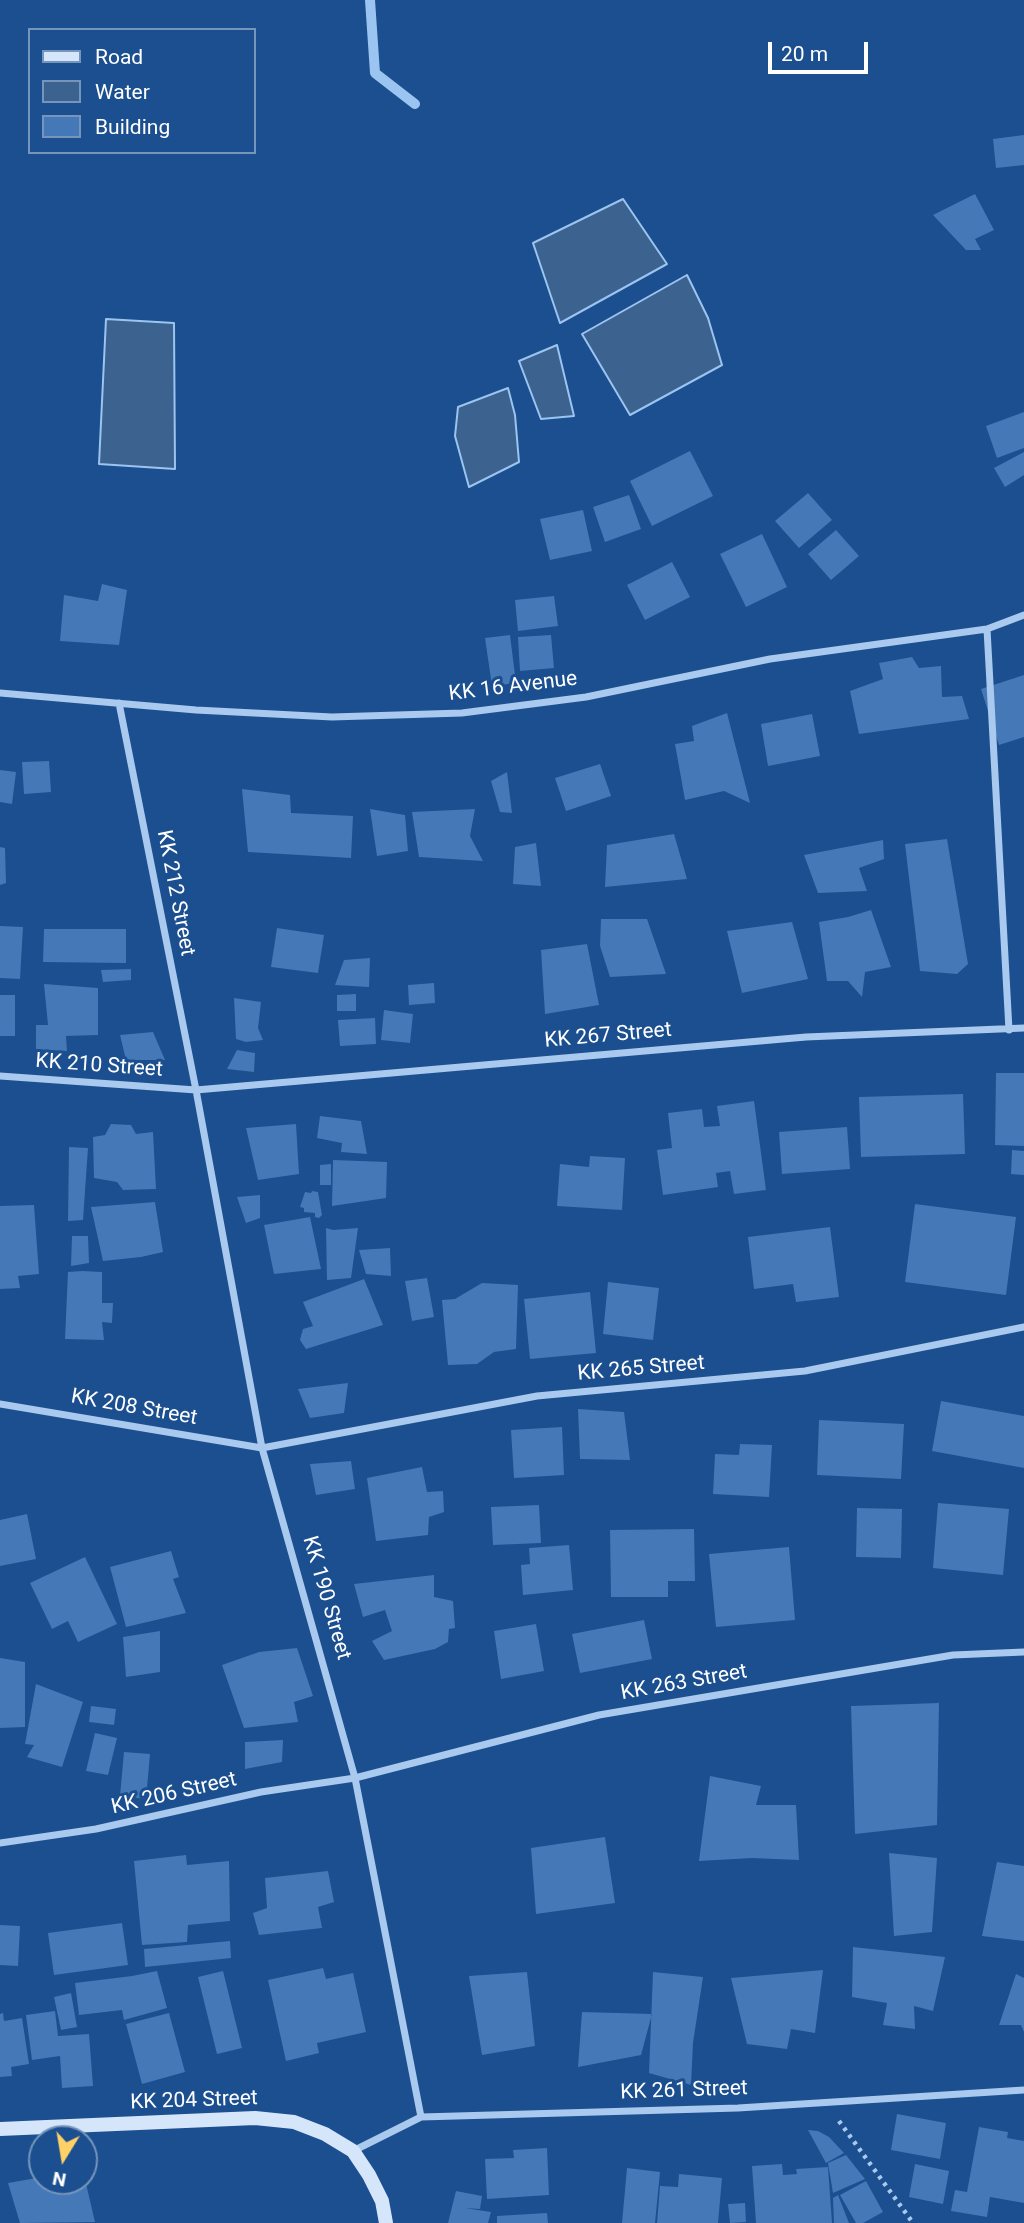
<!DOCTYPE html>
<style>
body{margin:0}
#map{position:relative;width:1024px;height:2223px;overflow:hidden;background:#1b4f8f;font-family:Roboto,sans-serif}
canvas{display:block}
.legend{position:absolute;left:28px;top:28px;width:228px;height:126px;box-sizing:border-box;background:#1b4f8f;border:2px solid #7695bc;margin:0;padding:9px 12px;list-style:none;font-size:21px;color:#fff}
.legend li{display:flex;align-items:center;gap:14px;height:35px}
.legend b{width:35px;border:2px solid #7695bc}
.north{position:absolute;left:28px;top:2125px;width:70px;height:70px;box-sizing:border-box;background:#1b4f8f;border:2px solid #7695bc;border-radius:50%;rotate:191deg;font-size:19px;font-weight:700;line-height:28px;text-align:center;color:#fff}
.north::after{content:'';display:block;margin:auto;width:24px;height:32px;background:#ffd166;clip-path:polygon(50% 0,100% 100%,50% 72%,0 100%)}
.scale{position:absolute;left:768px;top:42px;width:100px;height:32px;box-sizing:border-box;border:4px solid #fff;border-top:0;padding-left:9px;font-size:21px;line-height:24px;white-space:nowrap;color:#fff;-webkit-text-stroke:5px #1b4f8f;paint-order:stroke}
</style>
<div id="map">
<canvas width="1024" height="2223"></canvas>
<ul class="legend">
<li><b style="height:9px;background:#d6e6fa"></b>Road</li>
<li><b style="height:19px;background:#3c6290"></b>Water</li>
<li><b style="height:19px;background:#4478b7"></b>Building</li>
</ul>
<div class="north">N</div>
<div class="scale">20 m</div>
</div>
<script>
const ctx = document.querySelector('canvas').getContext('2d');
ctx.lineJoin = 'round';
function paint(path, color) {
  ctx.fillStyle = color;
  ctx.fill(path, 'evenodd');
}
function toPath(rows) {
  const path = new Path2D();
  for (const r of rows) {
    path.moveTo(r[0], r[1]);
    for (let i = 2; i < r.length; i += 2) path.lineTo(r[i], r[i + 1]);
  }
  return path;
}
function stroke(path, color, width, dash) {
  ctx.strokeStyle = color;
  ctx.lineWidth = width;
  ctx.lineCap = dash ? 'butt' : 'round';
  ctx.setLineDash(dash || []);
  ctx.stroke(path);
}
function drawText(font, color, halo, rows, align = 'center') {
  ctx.font = font + ' Roboto,sans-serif';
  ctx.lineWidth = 6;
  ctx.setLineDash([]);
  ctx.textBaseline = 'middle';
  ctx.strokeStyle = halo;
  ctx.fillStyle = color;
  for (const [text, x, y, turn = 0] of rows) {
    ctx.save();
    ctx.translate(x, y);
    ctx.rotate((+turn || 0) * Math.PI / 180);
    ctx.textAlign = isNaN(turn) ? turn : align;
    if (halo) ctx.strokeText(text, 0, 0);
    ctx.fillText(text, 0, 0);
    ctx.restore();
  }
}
const water = toPath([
 [623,199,667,264,560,323,533,243,623,199],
 [687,275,708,318,722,365,630,415,582,334,687,275],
 [106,319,174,323,175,469,99,464,106,319],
 [557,345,574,416,541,419,519,361,557,345],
 [508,388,515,415,519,462,469,487,455,436,458,407,508,388]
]);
const stream = toPath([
 [370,0,375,73,415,104]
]);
const building = toPath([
 [1024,135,1024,165,996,168,993,139],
 [975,194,994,230,975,239,981,250,966,250,933,215],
 [1024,412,1024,448,997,458,986,426],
 [690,451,713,496,652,526,630,481],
 [1024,452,1024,475,1005,487,994,468],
 [808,493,832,520,799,548,775,521],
 [629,495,641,529,605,542,593,507],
 [583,510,592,551,550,560,540,519],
 [836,530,859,556,831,580,808,554],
 [762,534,787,587,746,607,720,554],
 [672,562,690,597,645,620,627,585],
 [102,584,127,590,119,645,60,641,64,595,98,601],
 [554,596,558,626,518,631,515,600],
 [510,635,516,683,492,686,485,638],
 [551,635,554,668,520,671,518,637],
 [912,657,919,668,941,666,942,697,962,696,969,719,859,734,850,691,883,679,879,663],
 [1024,675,1024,737,999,745,981,689],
 [727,713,750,803,724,791,685,800,675,744,694,741,692,726],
 [812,714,820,756,768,766,761,724],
 [49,761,51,792,24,794,22,762],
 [600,764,611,796,566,811,555,778],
 [0,770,16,772,12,804,0,802],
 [507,772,512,813,500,812,491,781],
 [242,789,290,795,291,813,353,816,351,858,248,852],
 [370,809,405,815,408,851,377,856],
 [475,809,470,836,483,861,419,857,412,812],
 [674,834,687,879,605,887,607,845],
 [947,839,968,964,957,974,920,971,905,844],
 [883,840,884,859,859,868,867,891,818,893,804,855],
 [536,843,541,886,513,884,515,847],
 [0,847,5,848,6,883,0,885],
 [871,910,891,967,865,972,862,997,848,981,827,981,819,922,848,917],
 [601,919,647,919,666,974,610,977,600,946],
 [792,922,808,979,742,993,727,931],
 [0,926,23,927,20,979,0,978],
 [277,928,324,935,318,973,271,967],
 [44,929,126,929,126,963,43,962],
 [587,944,599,1005,545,1014,541,950],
 [370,958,369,987,335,985,344,960],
 [131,969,131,980,103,982,101,970],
 [434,983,435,1003,409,1005,408,985],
 [44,984,98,988,98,1035,66,1036,67,1051,36,1049,36,1025,48,1025],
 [356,994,356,1011,337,1011,337,995],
 [0,995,15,995,15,1036,0,1036],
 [234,998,261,1002,258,1028,263,1040,246,1042,236,1039],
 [384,1010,413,1014,410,1043,381,1040],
 [375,1018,376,1044,340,1046,338,1020],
 [153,1032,165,1060,126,1060,120,1035],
 [237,1050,255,1053,254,1072,227,1069],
 [996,1073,1024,1073,1024,1146,995,1145],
 [963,1094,965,1154,861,1157,859,1097],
 [754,1101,766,1190,734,1194,730,1171,716,1173,718,1187,663,1195,657,1150,672,1148,668,1113,702,1109,704,1127,720,1126,717,1106],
 [320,1116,361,1121,367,1154,341,1152,342,1143,317,1138],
 [111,1124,131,1125,136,1134,153,1132,156,1189,123,1190,117,1182,94,1178,93,1137,105,1135],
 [296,1124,299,1174,258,1180,246,1128],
 [847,1127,850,1169,782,1174,779,1132],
 [69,1147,88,1148,83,1220,68,1221],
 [1012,1150,1024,1151,1024,1175,1011,1174],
 [590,1156,625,1158,622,1210,557,1206,560,1164,589,1167],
 [333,1160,387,1162,386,1198,332,1206],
 [331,1164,331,1185,320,1185,320,1165],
 [312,1191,318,1192,322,1215,319,1218,315,1217,315,1213,304,1212,304,1208,300,1207,305,1192,311,1193],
 [260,1195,260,1218,246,1223,237,1197],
 [155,1202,163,1252,141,1257,103,1261,91,1207],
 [915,1204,1016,1217,1006,1295,905,1282],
 [34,1205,39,1274,18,1276,20,1288,0,1289,0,1206],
 [310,1217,321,1269,274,1274,264,1225],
 [830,1227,839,1297,796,1302,793,1284,754,1289,748,1237],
 [326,1228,333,1230,358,1228,351,1278,327,1280],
 [72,1236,88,1236,89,1263,71,1266],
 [390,1248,391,1276,366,1274,359,1250],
 [82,1271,102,1272,102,1303,113,1303,112,1323,102,1322,104,1340,65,1339,68,1272],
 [427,1278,434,1317,412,1321,405,1281],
 [364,1279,383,1325,306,1349,300,1340,303,1329,313,1326,303,1302],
 [608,1282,659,1288,653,1340,603,1334],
 [482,1283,518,1285,516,1349,494,1352,477,1364,448,1365,442,1300,455,1299],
 [590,1292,596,1353,530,1359,524,1299],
 [348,1383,344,1413,310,1418,298,1389],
 [941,1401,1024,1416,1024,1468,932,1451],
 [578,1409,624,1412,630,1460,580,1459],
 [819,1420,904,1424,901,1479,817,1475],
 [562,1427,564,1475,514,1478,511,1430],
 [740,1444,772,1445,769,1497,713,1494,715,1454,739,1455],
 [351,1461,355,1489,316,1495,310,1464],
 [422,1467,427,1492,443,1491,444,1512,429,1517,428,1535,376,1541,367,1478],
 [938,1503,1009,1509,1003,1575,933,1568],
 [539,1505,541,1543,493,1545,491,1507],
 [857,1508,902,1509,901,1558,856,1557],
 [27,1514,36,1559,0,1566,0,1520],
 [694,1529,695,1581,668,1581,668,1597,611,1597,610,1530],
 [569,1545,573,1590,523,1595,521,1565,530,1564,529,1548],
 [789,1547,795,1620,716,1627,709,1554],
 [171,1551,179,1577,173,1579,186,1613,126,1627,110,1567],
 [85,1557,117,1624,78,1642,68,1621,52,1629,30,1583],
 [434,1575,434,1597,453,1601,455,1628,449,1629,448,1642,435,1649,384,1660,372,1641,392,1631,385,1610,363,1617,354,1584],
 [644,1620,652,1659,580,1673,572,1634],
 [536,1624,544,1671,501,1679,494,1631],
 [160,1631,160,1672,126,1677,123,1637],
 [297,1648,313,1696,294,1702,298,1722,244,1728,222,1665,259,1652],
 [0,1658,25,1662,25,1727,0,1728],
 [36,1684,83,1702,62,1767,27,1757,34,1745,25,1744],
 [939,1703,937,1825,855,1834,851,1706],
 [91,1706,116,1709,114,1725,89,1722],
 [95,1733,117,1738,108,1775,86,1771],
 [283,1740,282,1762,245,1769,245,1742],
 [124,1752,150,1754,146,1799,120,1796],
 [710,1776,761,1786,756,1805,796,1805,799,1860,752,1858,699,1861],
 [605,1837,615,1903,536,1914,531,1848],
 [889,1853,937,1858,932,1932,894,1936],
 [186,1855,187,1865,229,1861,230,1921,188,1925,187,1942,142,1945,134,1861],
 [997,1862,1024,1866,1024,1941,982,1936],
 [328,1871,334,1902,318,1907,322,1928,259,1935,253,1913,267,1908,265,1878],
 [122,1923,128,1965,54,1975,48,1933],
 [0,1925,20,1926,18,1966,0,1965],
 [230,1941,231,1958,145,1967,144,1949],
 [853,1947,945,1957,933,2011,914,2006,915,2029,883,2025,887,2003,852,1997],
 [323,1968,326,1979,353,1973,366,2032,317,2043,319,2053,286,2061,268,1980],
 [823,1970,815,2033,791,2029,787,2049,747,2044,731,1978],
 [157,1971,167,2008,124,2020,122,2010,79,2015,75,1983,132,1976],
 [223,1971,242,2048,217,2054,198,1977],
 [527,1972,535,2046,482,2055,469,1976],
 [653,1972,703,1977,693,2043,691,2085,649,2073],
 [1016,1974,1024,1978,1024,2032,1021,2025,999,2025],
 [71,1993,77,2027,61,2030,54,1997],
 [55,2011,58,2036,89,2034,93,2086,62,2088,60,2056,32,2060,26,2015],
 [582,2012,652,2014,641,2055,578,2067],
 [3,2013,4,2021,22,2018,29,2064,11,2067,12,2076,0,2077,0,2014],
 [169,2013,185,2072,142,2084,126,2024],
 [897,2114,946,2123,940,2159,891,2150],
 [979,2127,1008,2132,1007,2138,1024,2141,1024,2203,990,2197,987,2217,951,2211,955,2190,967,2192],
 [808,2130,818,2131,829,2137,844,2153,826,2163],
 [547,2148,549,2195,487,2199,485,2159,514,2158,513,2150],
 [846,2155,865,2179,833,2193,828,2163],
 [782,2164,783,2175,797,2174,796,2169,828,2167,832,2223,756,2223,752,2166],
 [915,2164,949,2171,943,2204,909,2197],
 [627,2168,660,2172,655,2223,622,2223],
 [679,2174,722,2178,718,2223,657,2223,660,2186,678,2187],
 [84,2175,95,2222,20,2223,8,2183,42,2177,42,2181,84,2181],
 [866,2181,883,2212,863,2223,856,2223,840,2195],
 [456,2191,482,2196,480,2209,465,2208,491,2212,488,2223,448,2223],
 [838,2195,849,2223,834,2223,833,2198],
 [745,2203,746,2222,730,2223,728,2204],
 [547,2213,548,2223,497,2223,497,2216]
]);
const path = toPath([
 [839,2121,913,2223]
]);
const street = toPath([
 [987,629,1009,1030],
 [0,693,196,710,332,717,462,713,586,697,770,659,987,629,1024,615],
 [119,703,196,1090,262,1448,355,1778,421,2117],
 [0,1076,196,1090,806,1037,1024,1028],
 [0,1404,262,1448,537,1396,805,1371,1024,1327],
 [0,1843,96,1829,261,1792,355,1778,599,1715,953,1655,1024,1652],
 [353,2151,421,2117,738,2108,1024,2090]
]);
const secondary = toPath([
 [0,2129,255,2118,294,2122,325,2134,353,2151,369,2175,382,2201,386,2223]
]);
const streetNames = [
 ["KK 16 Avenue",513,687,-7],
 ["KK 212 Street",175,893,79],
 ["KK 267 Street",608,1036,-5],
 ["KK 210 Street",99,1066,4],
 ["KK 265 Street",641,1369,-5],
 ["KK 208 Street",134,1408,10],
 ["KK 190 Street",326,1598,74],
 ["KK 263 Street",684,1683,-10],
 ["KK 206 Street",174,1794,-13],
 ["KK 261 Street",684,2091,-2],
 ["KK 204 Street",194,2101,-2]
];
paint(water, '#3c6290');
stroke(water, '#9cc4f0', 2);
stroke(stream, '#9cc4f0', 10);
paint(building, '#4478b7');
stroke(path, '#a9c9ee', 4.5, [3.5, 5]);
stroke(street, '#a9c9ee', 7);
stroke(secondary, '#d6e6fa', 14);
drawText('21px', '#fff', '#1b4f8f', streetNames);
</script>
